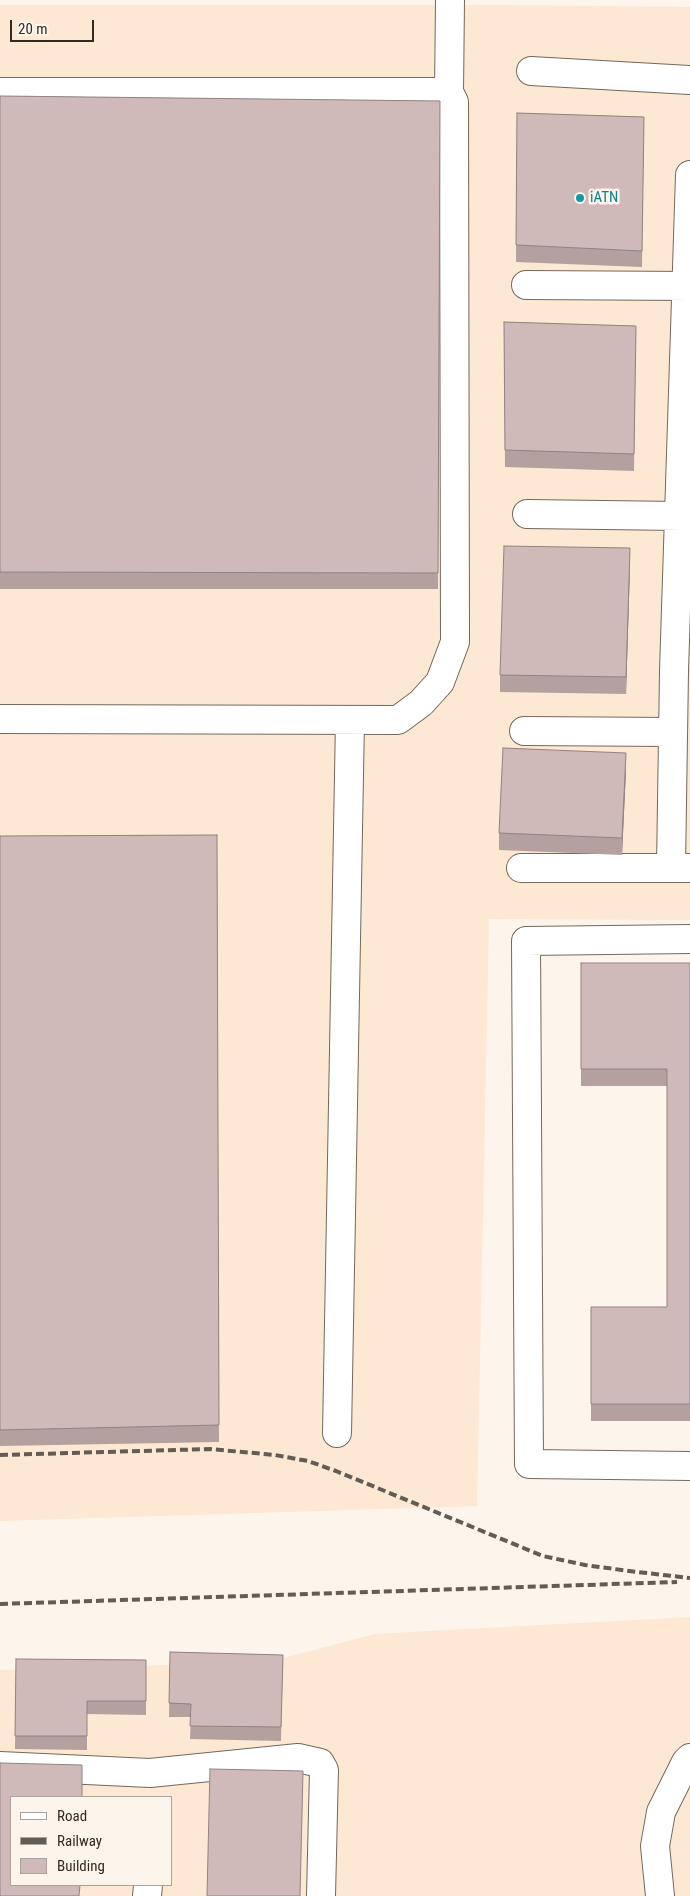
<!DOCTYPE html>
<style>
body{margin:0}
#map{position:relative;width:690px;height:1896px;overflow:hidden;background:#fdf4ec;font-family:"Roboto Condensed",sans-serif}
canvas{display:block}
.legend{position:absolute;left:10px;top:1796px;width:162px;height:90px;box-sizing:border-box;background:#fdf4ec;border:1px solid #aba39c;margin:0;padding:6px 9px;list-style:none;font-size:15px;color:#302a25}
.legend li{display:flex;align-items:center;gap:10px;height:25px}
.legend b{width:25px;border:1px solid #aba39c}
.scale{position:absolute;left:10px;top:20px;width:84px;height:22px;box-sizing:border-box;border:2px solid #302a25;border-top:0;padding-left:6px;font-size:15px;line-height:18px;white-space:nowrap;color:#302a25;-webkit-text-stroke:4px #fdf4ec;paint-order:stroke}
</style>
<div id="map">
<canvas width="690" height="1896"></canvas>
<ul class="legend">
<li><b style="height:6px;background:#fff"></b>Road</li>
<li><b style="height:6px;background:#625c56"></b>Railway</li>
<li><b style="height:14px;background:#d0bab9"></b>Building</li>
</ul>
<div class="scale">20 m</div>
</div>
<script>
const ctx = document.querySelector('canvas').getContext('2d');
ctx.lineJoin = 'round';
function paint(path, color) {
  ctx.fillStyle = color;
  ctx.fill(path, 'evenodd');
}
function toPath(rows) {
  const path = new Path2D();
  for (const r of rows) {
    path.moveTo(r[0], r[1]);
    for (let i = 2; i < r.length; i += 2) path.lineTo(r[i], r[i + 1]);
  }
  return path;
}
function stroke(path, color, width, dash) {
  ctx.strokeStyle = color;
  ctx.lineWidth = width;
  ctx.lineCap = dash ? 'butt' : 'round';
  ctx.setLineDash(dash || []);
  ctx.stroke(path);
}
function drawText(font, color, halo, rows, align = 'center') {
  ctx.font = font + ' "Roboto Condensed",sans-serif';
  ctx.lineWidth = 5;
  ctx.setLineDash([]);
  ctx.textBaseline = 'middle';
  ctx.strokeStyle = halo;
  ctx.fillStyle = color;
  for (const [text, x, y, turn = 0] of rows) {
    ctx.save();
    ctx.translate(x, y);
    ctx.rotate((+turn || 0) * Math.PI / 180);
    ctx.textAlign = isNaN(turn) ? turn : align;
    if (halo) ctx.strokeText(text, 0, 0);
    ctx.fillText(text, 0, 0);
    ctx.restore();
  }
}
const built = toPath([
 [0,5,496,5,690,7,690,920,489,919,477,1506,0,1521],
 [690,1617,690,1896,0,1896,0,1670,268,1662,375,1634],
 [11,1797,171,1797,171,1885,11,1885]
]);
const minor = toPath([
 [531,71,690,80],
 [0,92,449,92],
 [690,175,674,671,671,868,690,868],
 [526,285,690,286],
 [527,514,679,516],
 [0,719,398,720,421,703,440,682,455,642,454,102,449,92,450,0],
 [524,731,673,732],
 [521,868,671,868],
 [690,939,526,941,529,1464,690,1466],
 [337,1433,350,720],
 [0,1766,150,1773,298,1758,320,1763,324,1770,321,1896],
 [147,1896,148,1885],
 [660,1896,655,1846,661,1812,686,1762,690,1758]
]);
const rail = toPath([
 [0,1455,210,1449,275,1455,308,1461,336,1471,543,1556,585,1565,629,1571,690,1578],
 [0,1604,677,1582]
]);
const wall = toPath([
 [0,96,440,101,438,589,0,589],
 [517,113,644,117,642,267,516,262],
 [504,322,636,326,634,471,505,467],
 [630,565,626,694,500,692,500,675],
 [626,770,622,855,499,850,499,833],
 [217,835,219,1442,0,1446,0,836],
 [581,963,690,963,690,1421,591,1421,591,1307,667,1307,667,1086,581,1086],
 [170,1652,283,1655,281,1741,190,1739,191,1717,169,1717],
 [16,1659,146,1660,146,1715,87,1714,87,1750,15,1749]
]);
const shadedWall = toPath([
 [630,548,630,565,626,694,626,677],
 [626,753,626,770,622,855,622,838]
]);
const building = toPath([
 [0,96,440,101,438,573,0,572,0,96],
 [517,113,644,117,642,251,516,245,517,113],
 [504,322,636,326,634,454,505,450,504,322],
 [504,546,630,548,626,677,500,675,504,546],
 [503,748,626,753,622,838,499,833,503,748],
 [217,835,219,1425,0,1430,0,836,217,835],
 [581,963,690,963,690,1404,591,1404,591,1307,667,1307,667,1069,581,1069,581,963],
 [170,1652,283,1655,281,1727,190,1726,191,1704,169,1703,170,1652],
 [16,1659,146,1660,146,1701,87,1701,87,1736,15,1736,16,1659],
 [0,1763,82,1765,82,1797,11,1797,11,1885,80,1885,79,1896,0,1896,0,1763],
 [210,1769,303,1771,300,1896,207,1896,210,1769]
]);
const markers = [
 [580,198,5,"#0f9aa8"]
];
const cultureNames = [
 ["iATN",590,198]
];
paint(built, '#fce8d3');
stroke(minor, '#74685b', 30);
stroke(minor, '#fff', 28);
stroke(rail, '#625c56', 4, [8, 4]);
paint(wall, '#b3a09f');
paint(shadedWall, '#928282');
paint(building, '#d0bab9');
stroke(building, '#928282', 1);
for (const [x, y, r, color] of markers) {
  const dot = new Path2D();
  dot.arc(x, y, r, 0, 2 * Math.PI);
  ctx.fillStyle = color;
  ctx.fill(dot);
  stroke(dot, '#fdf4ec', 2);
}
drawText('15px', '#0d838f', '#fdf4ec', cultureNames, 'left');
</script>
